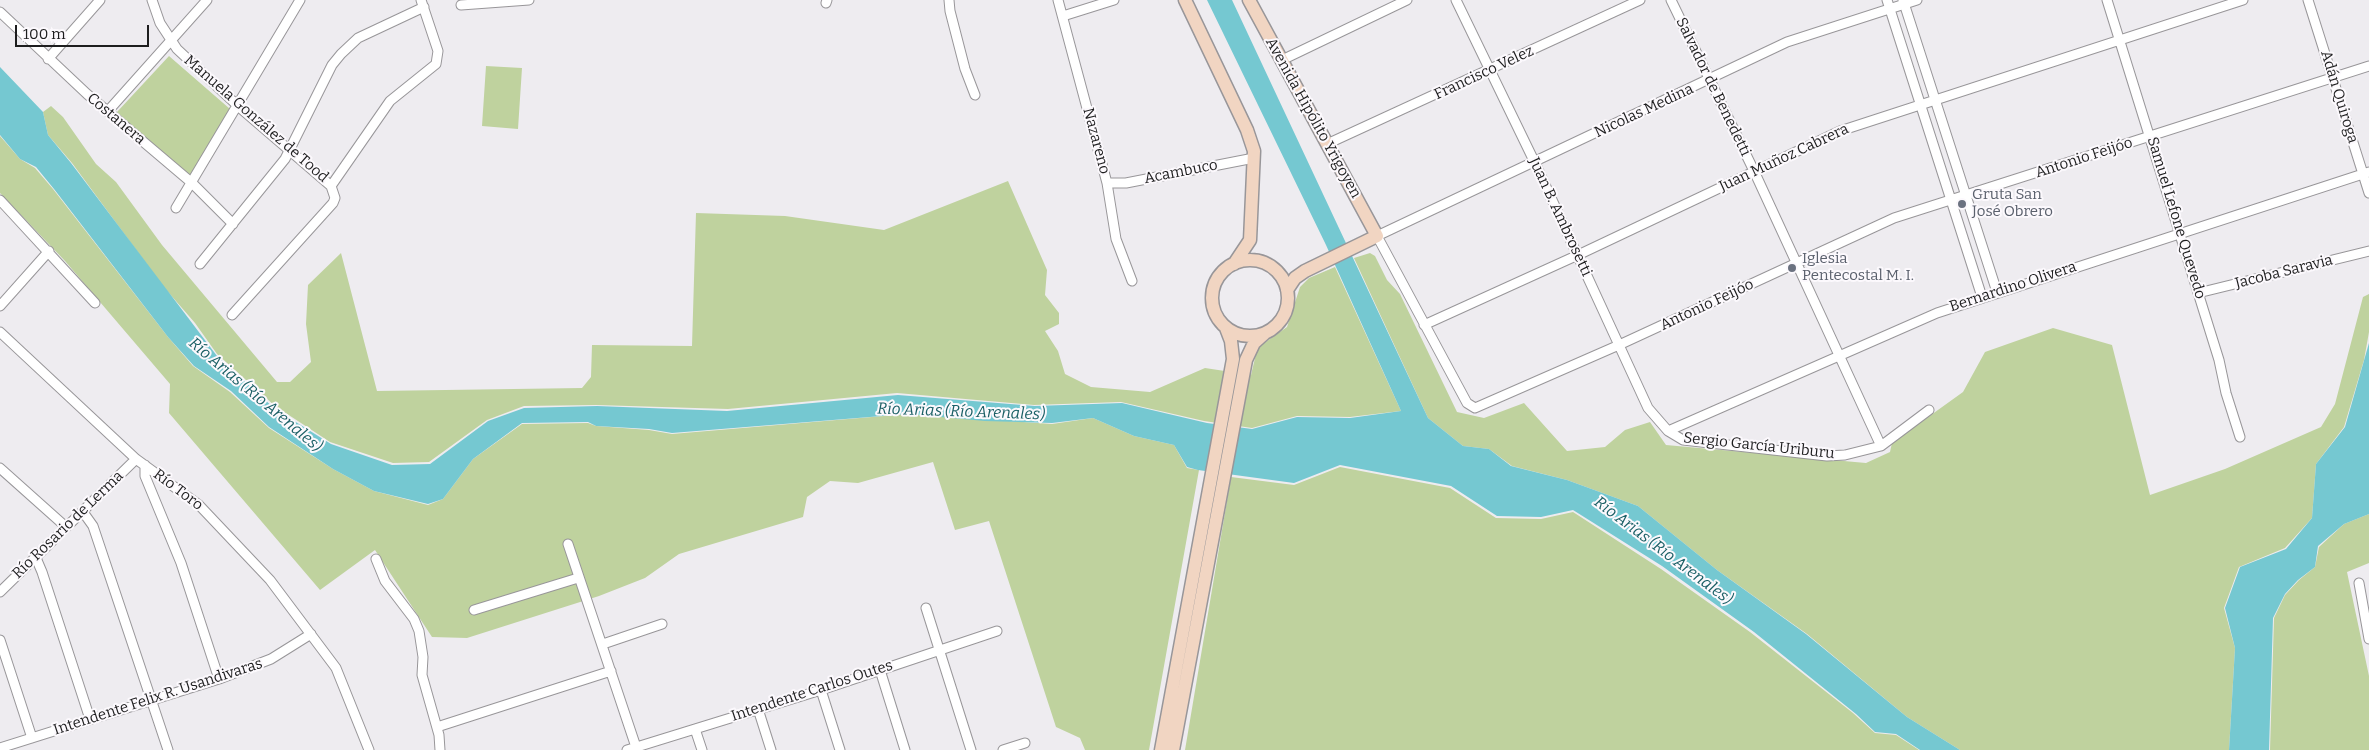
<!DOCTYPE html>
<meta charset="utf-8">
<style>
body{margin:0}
#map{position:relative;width:2369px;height:750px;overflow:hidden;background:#eeecf0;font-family:Bitter,serif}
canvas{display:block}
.scale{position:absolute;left:15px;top:25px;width:134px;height:22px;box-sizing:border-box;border:2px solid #1d1d1e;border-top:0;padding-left:6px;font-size:15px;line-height:18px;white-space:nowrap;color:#1d1d1e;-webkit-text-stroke:4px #fcf9fd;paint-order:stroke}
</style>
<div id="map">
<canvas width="2369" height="750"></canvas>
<div class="scale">100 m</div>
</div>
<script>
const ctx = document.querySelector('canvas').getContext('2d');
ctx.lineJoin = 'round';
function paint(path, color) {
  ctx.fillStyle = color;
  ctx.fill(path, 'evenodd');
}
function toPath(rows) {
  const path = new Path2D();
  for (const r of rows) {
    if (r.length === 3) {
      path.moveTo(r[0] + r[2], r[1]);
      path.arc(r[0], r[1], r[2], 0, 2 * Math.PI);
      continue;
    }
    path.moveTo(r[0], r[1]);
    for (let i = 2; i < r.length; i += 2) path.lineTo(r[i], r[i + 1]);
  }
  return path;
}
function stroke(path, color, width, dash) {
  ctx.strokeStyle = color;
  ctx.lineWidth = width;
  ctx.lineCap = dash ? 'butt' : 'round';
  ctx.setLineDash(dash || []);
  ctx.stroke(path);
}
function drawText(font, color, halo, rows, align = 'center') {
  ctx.font = font + ' Bitter,serif';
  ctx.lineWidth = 4;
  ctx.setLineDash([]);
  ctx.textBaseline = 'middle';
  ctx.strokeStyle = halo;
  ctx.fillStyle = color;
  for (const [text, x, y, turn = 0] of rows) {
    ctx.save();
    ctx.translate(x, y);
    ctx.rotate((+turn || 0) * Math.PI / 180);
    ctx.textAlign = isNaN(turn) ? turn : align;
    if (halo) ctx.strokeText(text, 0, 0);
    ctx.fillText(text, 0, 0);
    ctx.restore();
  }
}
const green = toPath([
 [169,56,230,109,189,178,117,112],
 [486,66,522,68,518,129,482,126],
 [51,106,63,117,96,164,116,182,162,245,277,382,290,382,311,362,306,324,308,285,341,253,377,391,582,388,591,377,592,345,692,346,696,213,785,216,884,230,1008,181,1047,270,1045,295,1059,313,1059,324,1045,331,1058,351,1065,374,1091,387,1150,392,1205,368,1251,375,1256,354,1260,346,1287,327,1300,287,1309,278,1335,267,1401,411,1350,417,1297,416,1252,428,1204,421,1121,402,1034,405,897,393,728,409,596,405,524,406,487,420,429,462,393,463,330,442,275,406,217,354,195,323,162,285,72,163,48,135,43,112],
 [0,136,20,159,35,168,53,189,168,337,193,366,230,392,269,428,333,469,374,491,428,505,443,499,473,459,522,424,588,423,596,426,649,430,672,434,907,414,1052,424,1093,418,1134,436,1174,445,1187,468,1199,470,1149,750,1085,750,1080,738,1056,727,989,521,955,530,933,462,858,483,830,481,807,497,803,517,679,554,645,578,599,596,467,638,432,637,375,550,320,590,169,413,170,384,65,261,0,193],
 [1370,253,1375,256,1387,280,1400,294,1457,412,1484,418,1524,403,1567,451,1605,447,1625,430,1650,422,1666,445,1866,463,1890,452,1892,443,1963,392,1985,352,2053,328,2112,345,2150,495,2225,469,2321,427,2335,404,2363,297,2369,294,2369,332,2364,360,2344,427,2316,464,2312,518,2285,548,2239,567,2224,608,2235,648,2229,750,1960,750,1907,717,1807,634,1717,570,1638,506,1567,480,1512,466,1489,449,1463,446,1428,418,1354,258],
 [1340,467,1450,488,1496,518,1541,519,1573,512,1661,569,1750,632,1853,713,1875,733,1896,735,1919,750,1185,750,1231,477,1294,485],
 [2369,514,2369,563,2347,572,2369,676,2369,750,2270,750,2274,618,2285,595,2299,580,2315,567,2319,547,2344,524]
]);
const water = toPath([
 [1207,0,1232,0,1428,418,1463,446,1489,449,1511,466,1567,480,1638,506,1717,570,1806,634,1907,717,1960,750,1920,750,1896,734,1875,732,1856,714,1754,632,1662,566,1573,510,1541,517,1497,516,1451,486,1340,465,1294,483,1198,470,1187,467,1174,445,1134,436,1093,418,1052,423,985,421,907,414,672,433,649,429,596,426,588,422,522,423,473,459,443,499,428,504,374,491,333,469,269,427,231,391,194,366,168,337,54,189,36,167,20,159,0,135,0,67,43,112,48,135,71,163,217,356,275,409,331,444,392,465,430,464,488,421,524,408,597,406,727,411,898,395,1035,406,1122,403,1207,423,1252,429,1297,417,1350,418,1401,411,1326,245],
 [2369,343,2369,514,2344,524,2318,546,2315,567,2298,580,2285,594,2273,618,2269,750,2229,750,2235,648,2225,608,2240,567,2286,549,2312,518,2316,464,2345,427]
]);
const street = toPath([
 [152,0,160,23,177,49,238,106,331,186],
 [949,0,950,11,965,69,975,95],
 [1058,0,1107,183,1116,239,1132,281],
 [1456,0,1535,163,1648,408,1668,431,1683,440,1827,456,1845,455,1881,446,1929,410],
 [1671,0,1754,171,1881,446],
 [1887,0,1982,297],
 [1903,0,1997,292],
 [1917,0,1787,42,1377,236,1467,403,1475,408,1619,345,1894,218,2369,66],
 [2107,0,2219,360,2226,393,2240,437],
 [2308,0,2369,193],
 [826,3,827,0],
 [461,5,529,0],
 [0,12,87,94,192,183,233,224],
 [1063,16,1114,0],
 [48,59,100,0],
 [1282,60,1407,0],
 [108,111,207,0],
 [1327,144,1640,0],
 [1107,183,1126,183,1254,158],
 [0,200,95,303],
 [176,208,300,0],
 [200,264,285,159,332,65,341,54,358,38,424,7],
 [2198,293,2369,251],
 [0,306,49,251],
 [232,315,333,203,335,198,331,186,390,101,436,64,438,51,421,0],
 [1424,325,1578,255,1840,131,2243,0],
 [0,332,136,459,199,505,270,580,336,668,369,750],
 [1668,431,1937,313,2369,172],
 [145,465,145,476,181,563,219,679],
 [0,468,66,527],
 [83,512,93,526,168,750],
 [568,544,637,750],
 [36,558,42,572,90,719],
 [376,559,385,581,414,619,419,631,423,657,422,675,439,735,440,750],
 [2359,583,2369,639],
 [0,592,136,459],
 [926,608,971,750],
 [474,610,578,578],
 [0,640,32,738],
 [603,644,662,624],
 [880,670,905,750],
 [821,690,840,750],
 [758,709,771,750],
 [437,727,611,671],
 [695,729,702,750],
 [0,748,219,679,271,659,311,634],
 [627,750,821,690,997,631],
 [1003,750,1025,743]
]);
const secondary = toPath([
 [1185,0,1247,130,1254,151,1250,240,1234,264],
 [1249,0,1377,236,1305,271,1295,278,1287,290],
 [1250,298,38],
 [1161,750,1233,359,1231,341,1226,328],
 [1173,750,1246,360,1254,343,1264,334]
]);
const markers = [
 [1962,204,5,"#6b7280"],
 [1792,268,5,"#6b7280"]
];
const streetNames = [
 ["Francisco Velez",1484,73,-25],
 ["Salvador de Benedetti",1713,87,64],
 ["Adán Quiroga",2339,97,73],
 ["Nicolas Medina",1644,111,-25],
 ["Avenida Hipólito Yrigoyen",1313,118,61],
 ["Costanera",116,119,40],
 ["Manuela González de Tood",256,119,41],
 ["Nazareno",1096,141,75],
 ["Juan Muñoz Cabrera",1784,158,-25],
 ["Antonio Feijóo",2084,158,-18],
 ["Acambuco",1181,172,-11],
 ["Juan B. Ambrosetti",1560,217,65],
 ["Samuel Lefone Quevedo",2176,218,73],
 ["Jacoba Saravia",2284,272,-14],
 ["Bernardino Olivera",2013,287,-18],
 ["Antonio Feijóo",1707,305,-25],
 ["Sergio García Uriburu",1759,446,6],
 ["Río Toro",178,490,37],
 ["Río Rosario de Lerma",68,525,-44],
 ["Intendente Carlos Outes",812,691,-18],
 ["Intendente Felix R. Usandivaras",158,697,-18]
];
const worshipNames = [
 ["Gruta San",1972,195],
 ["José Obrero",1972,212],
 ["Iglesia",1802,259],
 ["Pentecostal M. I.",1802,276]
];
const waterNames = [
 ["Río Arias (Río Arenales)",255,395,40],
 ["Río Arias (Río Arenales)",961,412,2],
 ["Río Arias (Río Arenales)",1663,551,37]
];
paint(green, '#bfd29e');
paint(water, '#75c8d1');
stroke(street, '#989699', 11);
stroke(secondary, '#989699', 15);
stroke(street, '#fff', 9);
stroke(secondary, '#f1d5c2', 12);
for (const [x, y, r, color] of markers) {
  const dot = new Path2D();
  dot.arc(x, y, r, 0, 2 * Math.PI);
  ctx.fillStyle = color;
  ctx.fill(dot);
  stroke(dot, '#fcf9fd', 2);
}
drawText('15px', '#1d1d1e', '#fcf9fd', streetNames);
drawText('15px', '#5b616d', '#fcf9fd', worshipNames, 'left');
drawText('italic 16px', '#1a5f65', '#fcf9fd', waterNames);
</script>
